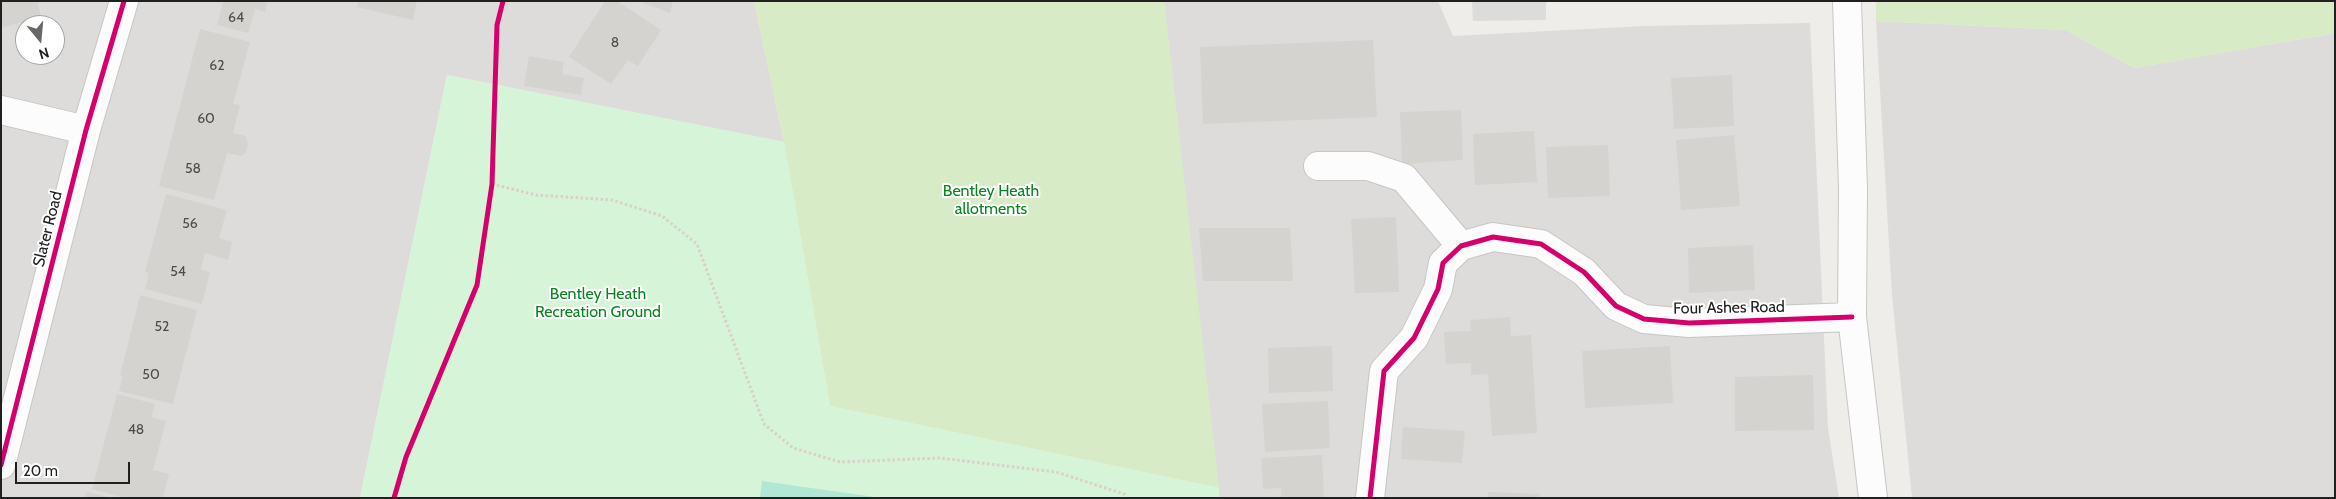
<!DOCTYPE html>
<style>
body{margin:0}
#map{position:relative;width:2336px;height:499px;overflow:hidden;background:#eeede9;font-family:Cabin,sans-serif}
canvas{display:block}
.frame{position:absolute;inset:0;border:2px solid #202020;pointer-events:none}
.north{position:absolute;left:15px;top:15px;width:50px;height:50px;box-sizing:border-box;background:#fff;border:1px solid #a6a6a6;border-radius:50%;rotate:163deg;font-size:14px;font-weight:700;line-height:20px;text-align:center;color:#202020}
.north::after{content:'';display:block;margin:auto;width:18px;height:22px;background:#686866;clip-path:polygon(50% 0,100% 100%,50% 72%,0 100%)}
.scale{position:absolute;left:15px;top:462px;width:115px;height:22px;box-sizing:border-box;border:2px solid #202020;border-top:0;padding-left:6px;font-size:15px;line-height:18px;white-space:nowrap;color:#202020;-webkit-text-stroke:4px #fff;paint-order:stroke}
</style>
<div id="map">
<canvas width="2336" height="499"></canvas>
<div class="frame"></div>
<div class="north">N</div>
<div class="scale">20 m</div>
</div>
<script>
const ctx = document.querySelector('canvas').getContext('2d');
ctx.lineJoin = 'round';
function paint(path, color) {
  ctx.fillStyle = color;
  ctx.fill(path, 'evenodd');
}
function toPath(rows) {
  const path = new Path2D();
  for (const r of rows) {
    path.moveTo(r[0], r[1]);
    for (let i = 2; i < r.length; i += 2) path.lineTo(r[i], r[i + 1]);
  }
  return path;
}
function stroke(path, color, width, dash) {
  ctx.strokeStyle = color;
  ctx.lineWidth = width;
  ctx.lineCap = dash ? 'butt' : 'round';
  ctx.setLineDash(dash || []);
  ctx.stroke(path);
}
function drawText(font, color, halo, rows, align = 'center') {
  ctx.font = font + ' Cabin,sans-serif';
  ctx.lineWidth = 4;
  ctx.setLineDash([]);
  ctx.textBaseline = 'middle';
  ctx.strokeStyle = halo;
  ctx.fillStyle = color;
  for (const [text, x, y, turn = 0] of rows) {
    ctx.save();
    ctx.translate(x, y);
    ctx.rotate((+turn || 0) * Math.PI / 180);
    ctx.textAlign = isNaN(turn) ? turn : align;
    if (halo) ctx.strokeText(text, 0, 0);
    ctx.fillText(text, 0, 0);
    ctx.restore();
  }
}
const residential = toPath([
 [1,1,754,1,784,142,447,75,360,498,1,498],
 [25,25,55,25,55,55,25,55],
 [1164,1,1438,1,1453,36,1644,26,1810,23,1828,428,1839,498,1219,498],
 [1876,21,2066,30,2134,68,2335,33,2335,498,1912,498,1892,295]
]);
const religious = toPath([
 [1472,1,1546,1,1546,20,1473,21]
]);
const grass = toPath([
 [754,1,1164,1,1219,488,830,406,784,142],
 [1876,1,2335,1,2335,33,2134,68,2066,30,1876,21]
]);
const park = toPath([
 [447,75,784,142,830,406,1219,488,1219,498,360,498]
]);
const pitch = toPath([
 [762,481,882,498,760,498]
]);
const building = toPath([
 [1,1,37,1,41,17,1,28],
 [223,1,268,1,265,12,255,9,248,33,217,25],
 [359,1,417,1,413,20,357,7],
 [605,1,617,1,661,30,638,66,628,60,611,84,569,57],
 [638,1,673,1,670,13],
 [200,29,250,42,233,104,240,105,233,133,245,136,248,144,246,152,241,156,227,153,214,200,159,186],
 [1373,40,1377,117,1203,124,1200,47],
 [529,56,564,62,562,74,584,78,581,95,524,86],
 [1732,75,1734,126,1674,129,1671,78],
 [1461,110,1463,160,1402,164,1400,112],
 [1534,131,1537,182,1475,185,1473,134],
 [1734,135,1740,206,1681,210,1676,140],
 [1608,145,1610,196,1548,198,1546,147],
 [166,194,227,210,219,238,232,242,228,260,205,253,201,269,210,272,202,304,145,289,149,273,145,272],
 [1396,217,1399,292,1355,293,1351,219],
 [1199,228,1290,228,1293,281,1203,281],
 [1753,245,1755,290,1689,293,1688,248],
 [140,295,197,310,173,404,119,391,123,376,120,375],
 [1510,317,1511,336,1531,335,1537,433,1492,436,1488,374,1471,375,1471,363,1446,364,1444,332,1471,331,1470,320],
 [1332,346,1333,391,1269,393,1268,348],
 [1670,346,1673,403,1585,408,1582,351],
 [1813,375,1814,430,1735,431,1735,377],
 [117,394,155,404,151,417,166,421,153,470,169,474,163,498,126,498,92,489],
 [1328,401,1330,448,1265,452,1262,404],
 [1403,427,1465,431,1462,463,1401,459],
 [1322,455,1324,498,1281,498,1281,488,1263,489,1261,458],
 [86,492,109,497,109,498,85,498],
 [1488,492,1540,494,1539,498,1488,498]
]);
const path = toPath([
 [492,184,536,195,612,200,662,216,697,244,764,424,793,448,840,462,940,458,1056,472,1124,494,1127,498]
]);
const minor = toPath([
 [1847,1,1853,189,1852,317,1873,498],
 [1,110,86,130],
 [1318,166,1368,166,1404,178,1461,246],
 [1,465,86,130,124,1],
 [1370,498,1384,371,1414,338,1438,289,1443,263,1461,246,1493,237,1541,244,1584,272,1616,306,1644,319,1689,323,1852,317]
]);
const cycleway = toPath([
 [1,465,86,130,124,1],
 [394,498,406,457,477,285,492,184,497,25,503,1],
 [1370,498,1384,371,1414,338,1438,289,1443,263,1461,246,1493,237,1541,244,1584,272,1616,306,1644,319,1689,323,1852,317]
]);
const numberNames = [
 ["64",236,18],
 ["8",615,43],
 ["62",217,66],
 ["60",206,119],
 ["58",193,169],
 ["56",190,224],
 ["54",178,272],
 ["52",162,327],
 ["50",151,375],
 ["48",136,430]
];
const parkNames = [
 ["Bentley Heath",991,191],
 ["allotments",991,209],
 ["Bentley Heath",598,294],
 ["Recreation Ground",598,312]
];
const streetNames = [
 ["Slater Road",48,229,-76],
 ["Four Ashes Road",1729,308,-1]
];
paint(residential, '#dddcda');
paint(religious, '#dcdcda');
paint(grass, '#d7ecc6');
paint(park, '#d6f5d8');
paint(pitch, '#b2e7d5');
paint(building, '#d5d3d0');
stroke(minor, '#c7c6c5', 30);
stroke(path, '#dcceca', 3, [2.5, 2.5]);
stroke(minor, '#fcfcfc', 28);
stroke(cycleway, '#d6006c', 5);
drawText('14px', '#4d4d4c', null, numberNames);
drawText('16px', '#08841d', '#fff', parkNames);
drawText('16px', '#202020', '#fff', streetNames);
</script>
